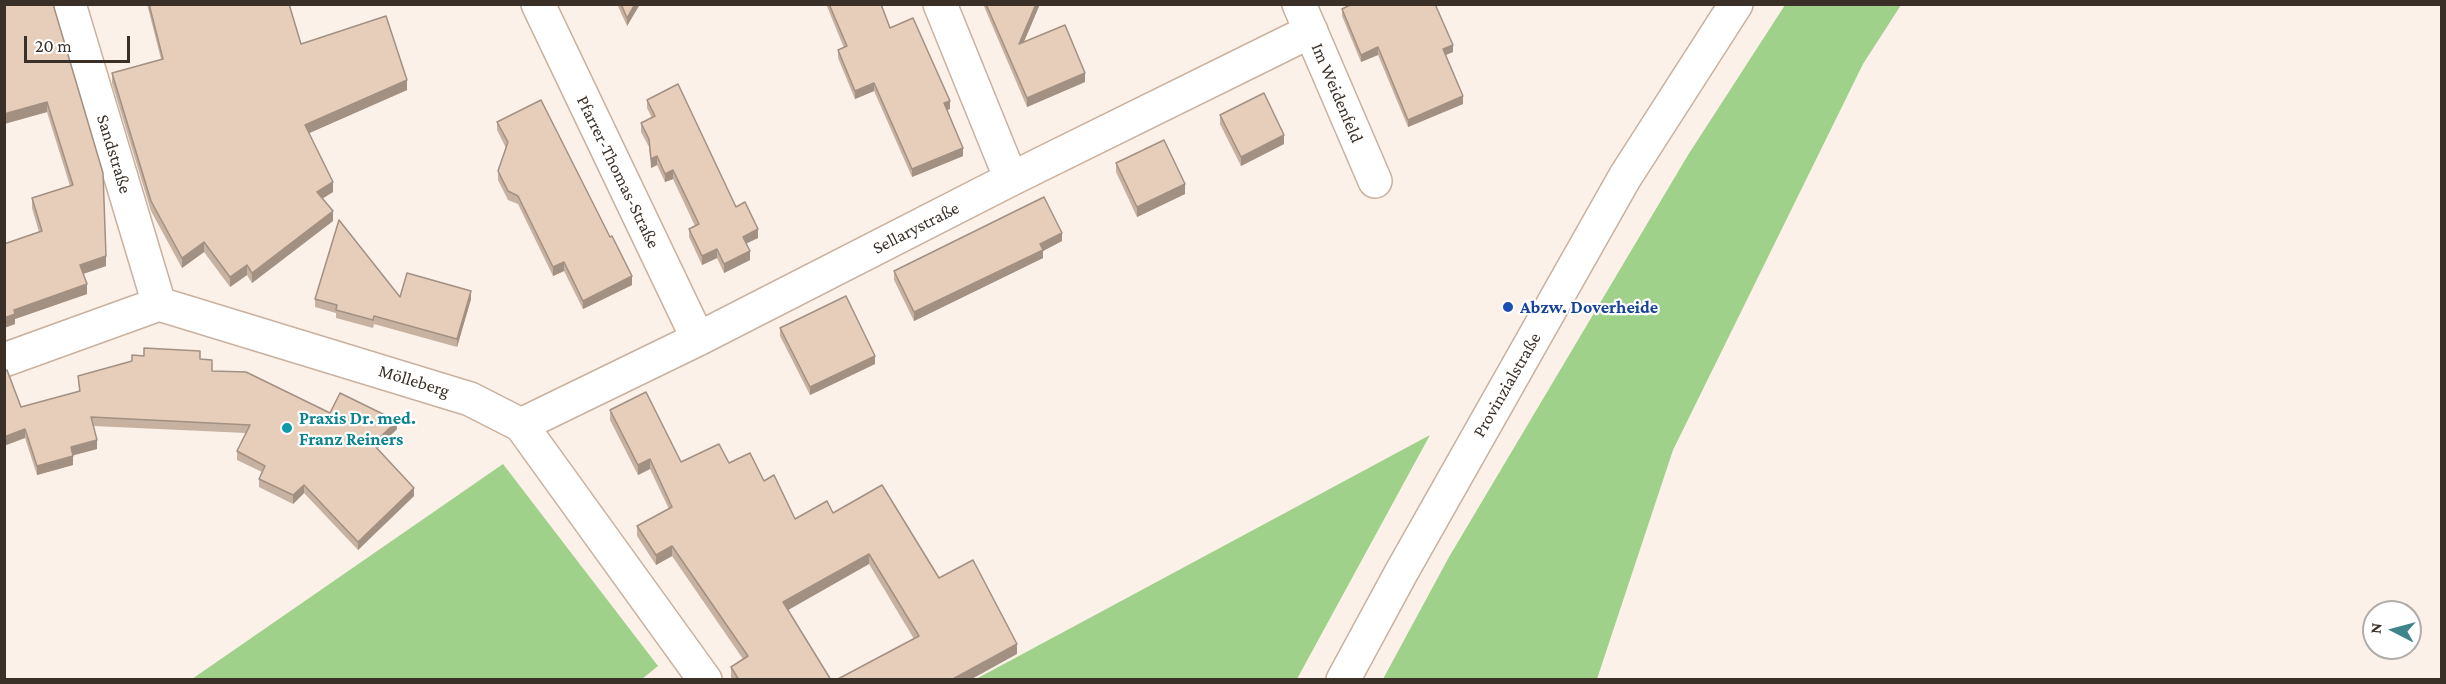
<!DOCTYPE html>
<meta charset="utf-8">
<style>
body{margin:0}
#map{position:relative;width:2446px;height:684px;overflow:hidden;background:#fbf1e9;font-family:"Crimson Pro",serif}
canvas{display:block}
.frame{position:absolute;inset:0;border:6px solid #3a3028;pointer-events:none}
.north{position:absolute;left:2362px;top:600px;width:60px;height:60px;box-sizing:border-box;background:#fff;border:2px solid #b0aca9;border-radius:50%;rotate:276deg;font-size:16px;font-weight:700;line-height:24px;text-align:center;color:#3a3028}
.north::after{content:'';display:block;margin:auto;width:21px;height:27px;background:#3d848b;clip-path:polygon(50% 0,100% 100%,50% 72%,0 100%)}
.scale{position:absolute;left:24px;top:36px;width:106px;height:27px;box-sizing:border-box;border:3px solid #3a3028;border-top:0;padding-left:8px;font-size:18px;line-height:21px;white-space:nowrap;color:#3a3028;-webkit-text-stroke:4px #fff;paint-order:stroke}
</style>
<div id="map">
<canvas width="2446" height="684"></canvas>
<div class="frame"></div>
<div class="north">N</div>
<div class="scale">20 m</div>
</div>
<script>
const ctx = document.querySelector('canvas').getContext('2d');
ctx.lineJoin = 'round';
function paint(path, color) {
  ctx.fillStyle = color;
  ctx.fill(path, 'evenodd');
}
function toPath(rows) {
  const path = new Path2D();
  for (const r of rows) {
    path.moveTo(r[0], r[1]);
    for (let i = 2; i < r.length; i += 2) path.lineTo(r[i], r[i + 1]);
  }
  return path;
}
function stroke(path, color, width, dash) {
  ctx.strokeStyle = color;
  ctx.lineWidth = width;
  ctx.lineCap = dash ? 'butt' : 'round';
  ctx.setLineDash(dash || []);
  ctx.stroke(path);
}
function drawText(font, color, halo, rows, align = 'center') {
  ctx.font = font + ' "Crimson Pro",serif';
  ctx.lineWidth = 4.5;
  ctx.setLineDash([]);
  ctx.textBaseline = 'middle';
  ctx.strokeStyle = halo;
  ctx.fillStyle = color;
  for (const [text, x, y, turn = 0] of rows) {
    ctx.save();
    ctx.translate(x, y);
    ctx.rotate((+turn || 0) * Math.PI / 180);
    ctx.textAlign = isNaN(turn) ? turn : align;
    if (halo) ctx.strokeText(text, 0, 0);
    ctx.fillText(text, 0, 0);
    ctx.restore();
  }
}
const green = toPath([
 [1785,5,1901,5,1863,64,1673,450,1597,679,1383,679,1449,557,1688,155],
 [1430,435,1297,679,976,679],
 [503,464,658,666,642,679,192,679]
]);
const street = toPath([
 [69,4,159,304],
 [538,4,698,339],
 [940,4,1011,179],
 [1299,4,1375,181],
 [4,360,159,304,470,399,521,425,705,680],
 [521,425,698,339,1011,179,1311,31]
]);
const secondary = toPath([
 [1343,680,1401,573,1625,177,1736,4]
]);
const wall = toPath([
 [53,4,106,266,83,274,87,294,15,319,15,324,4,328,4,244,39,232,32,208,32,198,70,186,47,112,4,124],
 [147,4,289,4,301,44,407,90,309,133,333,192,323,198,333,221,252,283,247,275,230,287,204,252,182,268,151,211,112,83,112,73,161,59],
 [617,4,640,4,627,26],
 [826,4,881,4,890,28,950,109,946,110,963,156,912,177,874,91,855,99,838,58,838,50,844,48],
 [983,4,1040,4,1024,42,1085,82,1027,107],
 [1342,9,1453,52,1446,55,1463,104,1408,127,1378,55,1361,62,1342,16],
 [647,100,736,207,758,238,747,243,750,260,724,273,717,258,702,265,689,237,689,229,695,226,673,179,665,182,657,165,651,168,649,147,641,132,641,123,652,118,647,108],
 [1220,115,1284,144,1241,166,1220,124],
 [497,122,632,285,583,309,564,271,553,276,518,204,508,200,498,180,498,171,506,148,497,130],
 [1116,163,1185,194,1137,217,1116,172],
 [1062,241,1043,251,1043,258,914,321,894,280,894,271],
 [400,297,471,299,457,347,374,324,373,328,336,318,336,313,315,307,315,299],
 [780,328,875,364,810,395,780,336],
 [200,359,212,371,330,413,397,429,377,449,414,496,358,550,304,493,293,504,259,487,259,479,262,472,237,460,237,451,246,433,93,426,97,449,73,455,73,465,37,475,25,438,21,407,79,391,78,376],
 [610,410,681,462,729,463,764,481,795,519,833,513,939,578,1017,654,914,639,869,564,787,610,831,680,732,680,731,677,731,667,743,659,672,556,656,565,637,536,637,526,669,509,650,469,638,475,610,420]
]);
const shadedWall = toPath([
 [635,4,640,4,627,26,627,18],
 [1036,4,1040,4,1019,53,1019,44],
 [1453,45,1453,52,1443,56,1443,49],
 [1378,47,1378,55,1361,62,1361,55],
 [1085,73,1085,82,1027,107,1027,98],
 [407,80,407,90,305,135,305,125],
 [874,83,874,91,855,99,855,91],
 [1463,96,1463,104,1408,127,1408,120],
 [950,101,950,109,944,111,944,103],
 [47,102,47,112,4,124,4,114],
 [1284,135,1284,144,1241,166,1241,157],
 [963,148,963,156,912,177,912,169],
 [657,156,657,165,651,168,651,159],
 [673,170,673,179,665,182,665,174],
 [333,182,333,192,317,202,317,192],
 [1185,184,1185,194,1137,217,1137,207],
 [333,211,333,221,252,283,252,273],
 [758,229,758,238,743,245,743,237],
 [1062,233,1062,241,1043,251,1043,258,914,321,914,312,1040,244],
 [204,242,204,252,182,268,182,258],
 [717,249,717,258,702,265,702,256],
 [750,251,750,260,724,273,724,264],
 [106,256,106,266,80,275,80,265],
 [564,262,564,271,553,276,553,267],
 [247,265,247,275,230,287,230,277],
 [632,276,632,285,583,309,583,301],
 [87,284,87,294,15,319,15,324,4,328,4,318,14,310],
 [471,291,471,299,457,347,457,339],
 [875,356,875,364,810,395,810,387],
 [397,421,397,429,373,453,373,444],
 [25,429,25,438,4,446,4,437],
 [97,440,97,449,71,456,71,447],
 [73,456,73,465,37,475,37,466],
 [650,459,650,469,638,475,638,465],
 [304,485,304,493,293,504,293,495],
 [414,488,414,496,358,550,358,542],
 [672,546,672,556,656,565,656,555],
 [869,554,869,564,783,613,783,602],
 [1017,644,1017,654,970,680,951,680]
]);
const building = toPath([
 [4,4,53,4,103,173,106,256,80,265,87,284,14,310,15,314,4,318,4,244,42,231,32,198,73,185,47,102,4,114,4,4],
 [149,4,289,4,301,44,386,16,407,80,305,125,333,182,317,192,333,211,252,273,247,265,230,277,204,242,182,258,151,201,112,73,163,59,149,4],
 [621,4,635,4,627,18,621,4],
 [829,4,881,4,890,28,913,18,950,101,944,103,963,148,912,169,874,83,855,91,838,50,847,46,829,4],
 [986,4,1036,4,1019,44,1065,25,1085,73,1027,98,986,4],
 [1352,4,1435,4,1453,45,1443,49,1463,96,1408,120,1378,47,1361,55,1342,9,1352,4],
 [678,84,736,207,745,202,758,229,743,237,750,251,724,264,717,249,702,256,689,229,699,224,673,170,665,174,657,156,651,159,649,139,641,123,655,116,647,100,678,84],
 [1264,93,1284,135,1241,157,1220,115,1264,93],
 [541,100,610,237,612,236,632,276,583,301,564,262,553,267,518,196,508,191,498,171,508,142,497,122,541,100],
 [1164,140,1185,184,1137,207,1116,163,1164,140],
 [1044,197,1062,233,1040,244,1043,250,914,312,894,271,1044,197],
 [339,220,400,297,407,273,471,291,457,339,374,316,373,320,336,310,337,305,315,299,339,220],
 [846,296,875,356,810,387,780,328,846,296],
 [144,348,200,351,200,359,212,360,212,371,246,372,330,413,340,393,397,421,373,444,414,488,358,542,304,485,293,495,259,479,265,466,237,451,250,425,91,417,97,440,71,447,73,456,37,466,25,429,4,437,4,371,7,370,21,407,80,391,78,376,132,361,132,355,144,356,144,348],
 [646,392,681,462,719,444,729,463,750,453,764,481,774,475,795,519,827,501,833,513,882,485,939,578,973,560,1017,644,951,680,836,680,919,636,869,554,783,602,831,680,739,680,731,667,748,656,672,546,656,555,637,526,672,507,650,459,638,465,610,410,646,392]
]);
const markers = [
 [1508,307,6,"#1a4fb4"],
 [287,428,6,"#0f9aa8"]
];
const streetNames = [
 ["Im Weidenfeld",1337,93,67],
 ["Sandstraße",114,154,73],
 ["Pfarrer-Thomas-Straße",618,172,64],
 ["Sellarystraße",916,228,-27],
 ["Mölleberg",414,381,17],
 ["Provinzialstraße",1507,385,-60]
];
const transitNames = [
 ["Abzw. Doverheide",1520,307]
];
const cultureNames = [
 ["Praxis Dr. med.",299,418],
 ["Franz Reiners",299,439]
];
paint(green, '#9fd18a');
stroke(street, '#c9b19d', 36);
stroke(secondary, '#c9b19d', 36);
stroke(street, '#fff', 33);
stroke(secondary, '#fff', 33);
paint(wall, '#c7b1a0');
paint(shadedWall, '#a29082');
paint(building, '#e7ceba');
stroke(building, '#a29082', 1.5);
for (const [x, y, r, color] of markers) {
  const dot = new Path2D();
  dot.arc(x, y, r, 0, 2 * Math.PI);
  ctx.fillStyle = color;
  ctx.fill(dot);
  stroke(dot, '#fff', 2);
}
drawText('18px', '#3a3028', '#fff', streetNames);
drawText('bold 18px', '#164399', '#fff', transitNames, 'left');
drawText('bold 18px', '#0d838f', '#fff', cultureNames, 'left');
</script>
